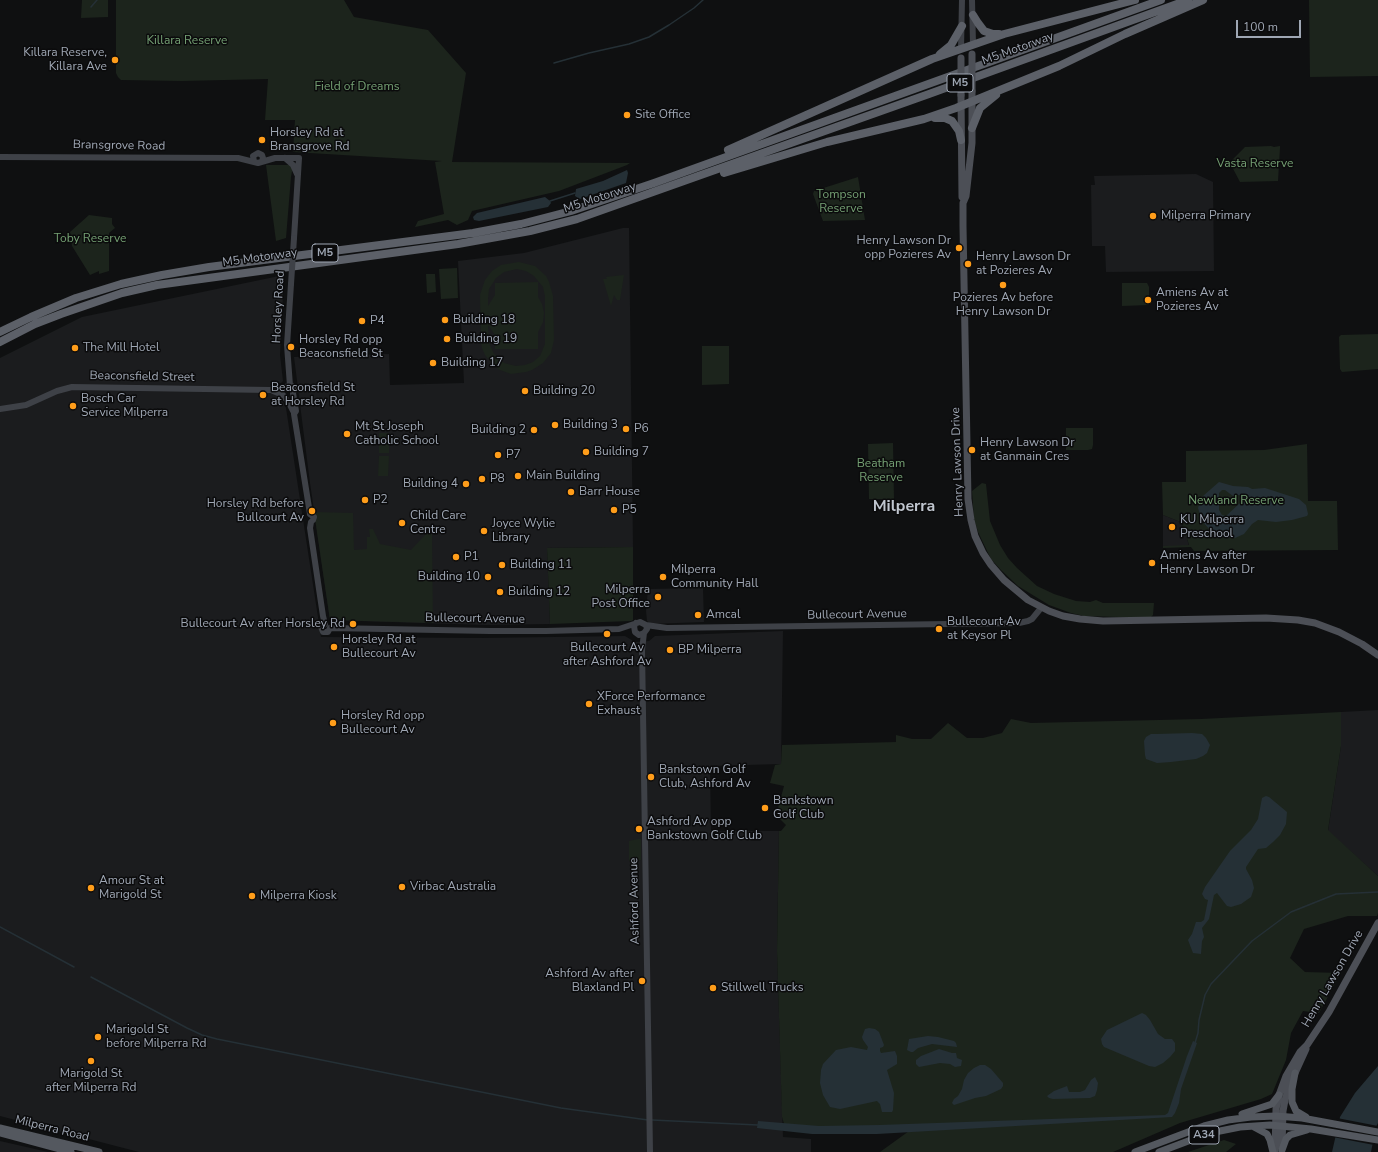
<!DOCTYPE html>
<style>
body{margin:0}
#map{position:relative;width:1378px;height:1152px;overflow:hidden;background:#0f1011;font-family:"Nunito Sans",sans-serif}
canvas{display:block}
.scale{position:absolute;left:1236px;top:20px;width:65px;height:18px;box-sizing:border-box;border:2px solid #9fa7b4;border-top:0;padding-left:5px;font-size:12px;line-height:14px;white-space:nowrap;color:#9fa7b4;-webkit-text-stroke:3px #0b0b0c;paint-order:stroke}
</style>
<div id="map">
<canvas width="1378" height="1152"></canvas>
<div class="scale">100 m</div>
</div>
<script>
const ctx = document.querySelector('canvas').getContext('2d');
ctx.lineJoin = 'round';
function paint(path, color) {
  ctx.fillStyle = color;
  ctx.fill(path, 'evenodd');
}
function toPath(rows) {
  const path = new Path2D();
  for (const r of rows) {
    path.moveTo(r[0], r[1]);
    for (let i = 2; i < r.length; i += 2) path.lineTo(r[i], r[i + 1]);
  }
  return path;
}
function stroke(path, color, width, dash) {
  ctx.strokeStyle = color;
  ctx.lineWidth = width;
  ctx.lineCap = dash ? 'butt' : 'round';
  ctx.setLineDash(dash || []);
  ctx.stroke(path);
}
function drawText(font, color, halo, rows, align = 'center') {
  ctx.font = font + ' "Nunito Sans",sans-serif';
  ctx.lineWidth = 3;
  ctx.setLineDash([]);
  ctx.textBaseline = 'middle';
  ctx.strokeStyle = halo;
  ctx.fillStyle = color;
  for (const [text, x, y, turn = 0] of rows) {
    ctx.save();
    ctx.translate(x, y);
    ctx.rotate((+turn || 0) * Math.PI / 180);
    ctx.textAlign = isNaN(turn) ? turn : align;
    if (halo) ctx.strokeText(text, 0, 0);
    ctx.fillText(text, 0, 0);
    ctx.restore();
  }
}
const built = toPath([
 [1196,174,1213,182,1214,271,1106,272,1105,246,1092,246,1091,185,1095,185,1094,176],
 [623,228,629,228,633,547,547,548,550,624,485,625,330,620,310,483,294,357,389,354,390,385,464,383,458,261,524,253],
 [284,275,280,355,283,381,281,383,278,383,278,398,283,402,286,408,321,637,481,638,625,636,635,642,649,641,655,636,783,631,781,764,710,766,711,831,779,831,777,951,783,1137,811,1139,811,1152,139,1152,0,1116,0,358,82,317],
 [1163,515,1183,523,1181,531,1185,531,1189,546,1163,546],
 [703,588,704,622,651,624,647,621,646,611,648,589],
 [1378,710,1378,876,1328,831,1341,746,1341,712],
 [0,1141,22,1146,48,1152,0,1152]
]);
const green = toPath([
 [82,0,108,0,108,17,81,18],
 [116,0,344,0,354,17,428,30,466,73,452,162,630,163,627,165,559,191,472,211,468,220,457,225,448,220,415,227,418,221,444,214,435,162,442,161,293,152,295,120,265,120,268,79,182,81,121,80,118,77,116,73],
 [1309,0,1378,0,1378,76,1310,77],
 [1271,146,1274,147,1280,146,1280,148,1278,181,1240,182,1230,163,1232,160,1245,147],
 [266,165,292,165,293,166,291,177,286,238,276,241],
 [858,177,865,220,823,221,813,194,814,191],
 [89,215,112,218,112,224,115,228,109,233,109,271,99,274,99,271,90,275,72,246,70,232],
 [519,262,535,266,546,276,549,282,553,296,554,340,551,353,543,363,532,370,526,372,511,374,500,370,494,366,485,355,482,348,481,341,480,295,485,280,492,271,501,265],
 [517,269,526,271,534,276,543,287,545,296,545,344,540,356,533,362,525,365,516,366,504,363,494,354,489,343,488,325,495,335,495,349,538,349,538,332,543,322,544,313,542,304,538,297,538,282,495,283,495,295,488,306,488,299,489,289,496,278,504,272],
 [457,268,458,298,441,299,439,269],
 [426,274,435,274,436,292,427,293],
 [624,275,620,300,617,300,614,295,611,306,603,279,607,279,606,277],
 [1122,283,1147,283,1149,287,1149,305,1122,306],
 [1378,334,1378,369,1342,372,1340,369,1339,337,1341,335],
 [702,346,729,346,729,384,702,385],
 [1066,428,1093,428,1093,445,1092,449,1088,450,1066,450],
 [379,433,389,433,389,453,379,453],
 [893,443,894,499,869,499,868,444],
 [1307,444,1308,501,1337,501,1338,550,1194,551,1191,547,1163,548,1163,546,1189,545,1185,532,1181,531,1183,523,1163,515,1162,482,1186,482,1186,451,1264,450],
 [379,456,389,456,388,476,378,476],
 [982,483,986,484,990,521,1000,545,1008,558,1017,568,1037,586,1054,594,1076,601,1090,602,1096,600,1103,603,1154,603,1153,615,1151,617,1118,617,1084,616,1071,613,1049,605,1018,586,1001,570,991,559,978,532,974,519,972,491],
 [314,512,353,513,354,550,367,549,367,537,370,537,369,529,373,529,380,544,411,550,426,534,432,534,433,623,330,620],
 [633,547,633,620,631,621,550,624,547,548],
 [1341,712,1341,746,1328,830,1378,876,1378,913,1377,916,1348,916,1304,929,1290,958,1305,972,1341,973,1319,1013,1303,1011,1291,1033,1286,1060,1272,1094,1261,1099,1180,1123,1113,1152,880,1152,916,1126,785,1127,782,1117,777,951,779,831,781,831,786,825,777,816,778,813,777,812,784,786,770,783,775,765,781,764,782,745,896,742,896,735,912,739,931,739,948,723,967,738,983,738,1002,733,1011,719,1031,723,1201,719],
 [638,839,641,839,641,860,629,861,629,841],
 [1224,1140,1236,1144,1226,1152,1188,1152]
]);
const water = toPath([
 [627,170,628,173,626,183,580,199,575,196,576,189,603,181],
 [545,197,550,201,551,203,548,207,479,221,474,220,473,217,477,213],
 [1219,482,1233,486,1248,487,1252,489,1265,488,1299,499,1306,505,1308,514,1307,516,1292,520,1276,522,1258,520,1252,524,1244,534,1235,538,1222,537,1217,535,1213,532,1210,535,1208,533,1211,531,1202,521,1198,508,1200,502,1203,496],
 [1222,490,1225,490,1233,496,1239,495,1242,497,1240,503,1226,516,1222,515,1219,510,1219,493],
 [1192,733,1202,734,1206,738,1210,745,1207,753,1203,756,1196,759,1171,762,1157,763,1146,759,1145,755,1144,741,1146,737,1151,734,1156,734],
 [1266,796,1269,797,1287,812,1286,824,1280,835,1273,842,1266,848,1258,849,1246,867,1246,869,1252,880,1254,888,1251,897,1241,904,1231,907,1227,906,1217,893,1214,895,1209,919,1202,928,1204,937,1202,941,1201,954,1193,953,1188,940,1192,934,1196,922,1201,922,1204,920,1208,900,1205,899,1202,894,1205,887,1230,851,1251,830,1258,819,1262,798],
 [1142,1013,1146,1015,1150,1020,1158,1034,1165,1039,1172,1039,1175,1043,1175,1051,1170,1057,1163,1063,1155,1067,1149,1066,1104,1047,1102,1044,1101,1039,1107,1030],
 [869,1028,875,1029,879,1032,884,1045,883,1047,880,1048,880,1051,881,1053,895,1051,897,1056,897,1064,887,1070,894,1093,893,1110,892,1112,882,1112,880,1104,877,1101,840,1109,830,1107,823,1095,820,1083,821,1070,823,1064,836,1050,851,1047,867,1050,868,1047,863,1040,862,1037,865,1029],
 [928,1036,938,1037,954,1041,956,1043,957,1047,932,1044,918,1048,913,1052,911,1052,907,1050,909,1039],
 [1193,1041,1197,1043,1181,1089,1179,1103,1175,1113,1172,1117,877,1134,812,1134,757,1128,758,1121,819,1126,879,1125,1165,1115,1168,1113,1187,1056],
 [939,1049,952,1053,956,1053,957,1058,962,1060,961,1066,955,1067,950,1064,940,1063,919,1067,916,1064,916,1060,921,1056],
 [980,1065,985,1065,991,1069,1003,1083,1003,1086,1001,1089,986,1096,975,1098,954,1105,952,1103,954,1099,958,1096,962,1089,964,1080,968,1073,974,1068],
 [1378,1066,1378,1123,1376,1127,1371,1152,1332,1152,1340,1117,1355,1093],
 [1095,1077,1098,1083,1097,1090,1095,1096,1090,1098,1053,1099,1049,1098,1047,1096,1054,1091,1067,1086,1069,1092,1080,1092,1085,1090,1091,1080]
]);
const pier = toPath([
 [1337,1118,1378,1126,1374,1145,1333,1137]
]);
const stream = toPath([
 [91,7,97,0],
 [554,63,589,53,629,44,649,37,669,25,694,8,703,0],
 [550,201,575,193],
 [0,927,74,967],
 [91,977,187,1028,202,1035,217,1039,561,1108,648,1120],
 [1195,1043,1198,1033,1199,1020,1205,995,1211,984,1252,941,1291,912,1336,894,1378,892],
 [652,1120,758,1125]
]);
const secondary = toPath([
 [972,0,973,44],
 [961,49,962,0],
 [0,157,238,158,258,163,275,158,299,158,294,238],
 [285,158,293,165,297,174],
 [254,161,253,156,258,153,262,155,263,158,262,161],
 [290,386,292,386,294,389,293,393,296,411,294,414,310,514],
 [290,386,287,345,291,284],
 [273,391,283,395,289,403,293,411],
 [0,409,26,405,57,391,72,387,270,390,290,386],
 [310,514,314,517,313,520,311,522,310,528,323,616,325,624],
 [325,624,321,627,323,632,328,632,330,628],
 [646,625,667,628,1019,623,1028,621,1032,619,1041,608],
 [330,628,490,631,546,631,619,629,640,622,646,625,647,629,644,633,639,635,635,632,634,626,636,623],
 [644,633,642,650,650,1152]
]);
const primary = toPath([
 [972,91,972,143,966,196,963,203,963,226,968,499,971,520,975,536,983,553,991,565,1004,580,1028,600,1049,611,1063,616,1080,619,1103,621,1266,618,1298,620,1315,623,1339,632,1362,644,1378,655],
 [961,95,962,197],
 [1282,1148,1283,1111,1285,1100,1290,1084,1306,1049],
 [1275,1152,1276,1109,1279,1095,1286,1076,1300,1052,1307,1045,1329,1012,1378,923]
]);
const trunk = toPath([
 [1295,1073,1292,1089,1292,1102,1296,1111,1306,1117],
 [1242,1114,1272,1104,1279,1095],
 [1254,1127,1267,1134,1270,1140,1273,1152],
 [0,1128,99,1152],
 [0,1133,71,1152],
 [1282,1150,1286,1139,1290,1135,1307,1130],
 [1135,1152,1204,1126,1228,1120,1251,1117,1276,1116,1302,1118,1378,1132],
 [1159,1152,1191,1140,1220,1131,1240,1127,1270,1125,1311,1129,1378,1140]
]);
const motorway = toPath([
 [973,15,978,23,984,31,993,34,999,34],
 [940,54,951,45,962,26],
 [935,118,945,118,952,121,959,131,961,140],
 [972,128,980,108,996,95],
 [728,150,932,59,1004,34,1135,0],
 [724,173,827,142,924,119,956,108,1059,66,1125,34,1203,0],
 [0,332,31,317,76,298,121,284,162,275,209,267,473,233,521,224,571,211,654,183,1161,0],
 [0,342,35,324,61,314,122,293,157,285,458,244,530,231,577,219,929,94,1188,0]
]);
const secondaryBridge = toPath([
 [291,284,294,238]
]);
const primaryBridge = toPath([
 [961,58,961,95],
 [972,91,972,54]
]);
const markers = [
 [115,60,4,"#ff9d1a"],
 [627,115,4,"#ff9d1a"],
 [262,140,4,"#ff9d1a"],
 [1153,216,4,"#ff9d1a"],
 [959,248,4,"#ff9d1a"],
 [968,264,4,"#ff9d1a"],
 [1003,285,4,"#ff9d1a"],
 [1148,300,4,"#ff9d1a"],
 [445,320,4,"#ff9d1a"],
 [362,321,4,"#ff9d1a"],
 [447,339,4,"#ff9d1a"],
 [291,347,4,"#ff9d1a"],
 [75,348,4,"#ff9d1a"],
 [433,363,4,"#ff9d1a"],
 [525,391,4,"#ff9d1a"],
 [263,395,4,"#ff9d1a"],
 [73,406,4,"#ff9d1a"],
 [555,425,4,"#ff9d1a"],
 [626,429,4,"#ff9d1a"],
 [534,430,4,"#ff9d1a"],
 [347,434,4,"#ff9d1a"],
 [972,450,4,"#ff9d1a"],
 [586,452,4,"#ff9d1a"],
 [498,455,4,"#ff9d1a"],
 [518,476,4,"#ff9d1a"],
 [482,479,4,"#ff9d1a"],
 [466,484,4,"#ff9d1a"],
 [571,492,4,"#ff9d1a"],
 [365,500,4,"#ff9d1a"],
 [614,510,4,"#ff9d1a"],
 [312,511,4,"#ff9d1a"],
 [402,523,4,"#ff9d1a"],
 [1172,527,4,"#ff9d1a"],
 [484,531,4,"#ff9d1a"],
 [456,557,4,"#ff9d1a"],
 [1152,563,4,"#ff9d1a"],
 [502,565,4,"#ff9d1a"],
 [488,577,4,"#ff9d1a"],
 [663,577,4,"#ff9d1a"],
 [500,592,4,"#ff9d1a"],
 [658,597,4,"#ff9d1a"],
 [698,615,4,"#ff9d1a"],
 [353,624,4,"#ff9d1a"],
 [939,629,4,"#ff9d1a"],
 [607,634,4,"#ff9d1a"],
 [334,647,4,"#ff9d1a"],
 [670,650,4,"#ff9d1a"],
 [589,704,4,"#ff9d1a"],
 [333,723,4,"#ff9d1a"],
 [651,777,4,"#ff9d1a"],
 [765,808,4,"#ff9d1a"],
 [639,829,4,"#ff9d1a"],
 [402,887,4,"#ff9d1a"],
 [91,888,4,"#ff9d1a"],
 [252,896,4,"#ff9d1a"],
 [642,981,4,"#ff9d1a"],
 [713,988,4,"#ff9d1a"],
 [98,1037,4,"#ff9d1a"],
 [91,1061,4,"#ff9d1a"]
];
const shields = [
 [960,83,26],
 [325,253,26],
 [1204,1135,30]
];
const shieldNames = [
 ["M5",960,83],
 ["M5",325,253],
 ["A34",1204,1135]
];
const parkNames = [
 ["Killara Reserve",187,41],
 ["Field of Dreams",357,87],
 ["Vasta Reserve",1255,164],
 ["Tompson",841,195],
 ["Reserve",841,209],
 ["Toby Reserve",90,239],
 ["Beatham",881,464],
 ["Reserve",881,478],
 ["Newland Reserve",1236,501]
];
const streetNames = [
 ["M5 Motorway",1018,49,-20],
 ["Bransgrove Road",119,146,1],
 ["M5 Motorway",600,198,-18],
 ["M5 Motorway",260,258,-8],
 ["Horsley Road",279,307,-87],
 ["Beaconsfield Street",142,377,1],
 ["Henry Lawson Drive",958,462,-92],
 ["Bullecourt Avenue",857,615,-1],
 ["Bullecourt Avenue",475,619,1],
 ["Ashford Avenue",635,901,-91],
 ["Henry Lawson Drive",1333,979,-60],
 ["Milperra Road",52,1129,14]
];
const poiNames = [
 ["Killara Reserve,",107,53,"right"],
 ["Killara Ave",107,67,"right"],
 ["Site Office",635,115],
 ["Horsley Rd at",270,133],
 ["Bransgrove Rd",270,147],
 ["Milperra Primary",1161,216],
 ["Henry Lawson Dr",951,241,"right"],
 ["opp Pozieres Av",951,255,"right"],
 ["Henry Lawson Dr",976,257],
 ["at Pozieres Av",976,271],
 ["Amiens Av at",1156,293],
 ["Pozieres Av",1156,307],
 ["Pozieres Av before",1003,298,"center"],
 ["Henry Lawson Dr",1003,312,"center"],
 ["Building 18",453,320],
 ["P4",370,321],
 ["Building 19",455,339],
 ["Horsley Rd opp",299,340],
 ["Beaconsfield St",299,354],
 ["The Mill Hotel",83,348],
 ["Building 17",441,363],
 ["Beaconsfield St",271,388],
 ["at Horsley Rd",271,402],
 ["Building 20",533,391],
 ["Bosch Car",81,399],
 ["Service Milperra",81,413],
 ["Building 3",563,425],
 ["Mt St Joseph",355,427],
 ["Catholic School",355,441],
 ["P6",634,429],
 ["Building 2",526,430,"right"],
 ["Henry Lawson Dr",980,443],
 ["at Ganmain Cres",980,457],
 ["Building 7",594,452],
 ["P7",506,455],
 ["Main Building",526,476],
 ["P8",490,479],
 ["Building 4",458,484,"right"],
 ["Barr House",579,492],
 ["P2",373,500],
 ["Horsley Rd before",304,504,"right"],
 ["Bullcourt Av",304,518,"right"],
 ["P5",622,510],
 ["Child Care",410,516],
 ["Centre",410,530],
 ["KU Milperra",1180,520],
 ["Preschool",1180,534],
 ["Joyce Wylie",492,524],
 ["Library",492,538],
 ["Amiens Av after",1160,556],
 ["Henry Lawson Dr",1160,570],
 ["P1",464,557],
 ["Building 11",510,565],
 ["Milperra",671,570],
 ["Community Hall",671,584],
 ["Building 10",480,577,"right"],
 ["Milperra",650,590,"right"],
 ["Post Office",650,604,"right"],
 ["Building 12",508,592],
 ["Amcal",706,615],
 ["Bullecourt Av",947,622],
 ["at Keysor Pl",947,636],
 ["Bullecourt Av after Horsley Rd",345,624,"right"],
 ["Horsley Rd at",342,640],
 ["Bullecourt Av",342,654],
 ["Bullecourt Av",607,648,"center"],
 ["after Ashford Av",607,662,"center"],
 ["BP Milperra",678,650],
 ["XForce Performance",597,697],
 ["Exhaust",597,711],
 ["Horsley Rd opp",341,716],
 ["Bullecourt Av",341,730],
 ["Bankstown Golf",659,770],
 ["Club, Ashford Av",659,784],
 ["Bankstown",773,801],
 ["Golf Club",773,815],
 ["Ashford Av opp",647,822],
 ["Bankstown Golf Club",647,836],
 ["Amour St at",99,881],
 ["Marigold St",99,895],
 ["Virbac Australia",410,887],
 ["Milperra Kiosk",260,896],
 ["Ashford Av after",634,974,"right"],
 ["Blaxland Pl",634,988,"right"],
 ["Stillwell Trucks",721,988],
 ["Marigold St",106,1030],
 ["before Milperra Rd",106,1044],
 ["Marigold St",91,1074,"center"],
 ["after Milperra Rd",91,1088,"center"]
];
const districtNames = [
 ["Milperra",904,507]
];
paint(built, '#1b1c1e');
paint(green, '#1c241c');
paint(water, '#253036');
paint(pier, '#0f1011');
stroke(stream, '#253036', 1.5);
stroke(secondary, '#3e4147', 6);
stroke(primary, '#4c4f56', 7);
stroke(trunk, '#54585f', 7);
stroke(motorway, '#5c6068', 8);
stroke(secondaryBridge, '#3e4147', 6);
stroke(primaryBridge, '#4c4f56', 7);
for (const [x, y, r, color] of markers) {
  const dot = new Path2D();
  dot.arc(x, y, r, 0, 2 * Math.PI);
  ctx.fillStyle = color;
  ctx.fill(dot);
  stroke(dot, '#0b0b0c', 1.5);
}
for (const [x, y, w] of shields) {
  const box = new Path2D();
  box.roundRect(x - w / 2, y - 9, w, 18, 3);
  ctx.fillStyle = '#0b0b0c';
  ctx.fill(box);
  stroke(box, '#9fa7b4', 1);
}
drawText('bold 11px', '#9fa7b4', null, shieldNames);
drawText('12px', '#75a174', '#0b0b0c', parkNames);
drawText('12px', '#9fa7b4', '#0b0b0c', streetNames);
drawText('12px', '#9fa7b4', '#0b0b0c', poiNames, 'left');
drawText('bold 16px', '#c0c6cf', '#0b0b0c', districtNames);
</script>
